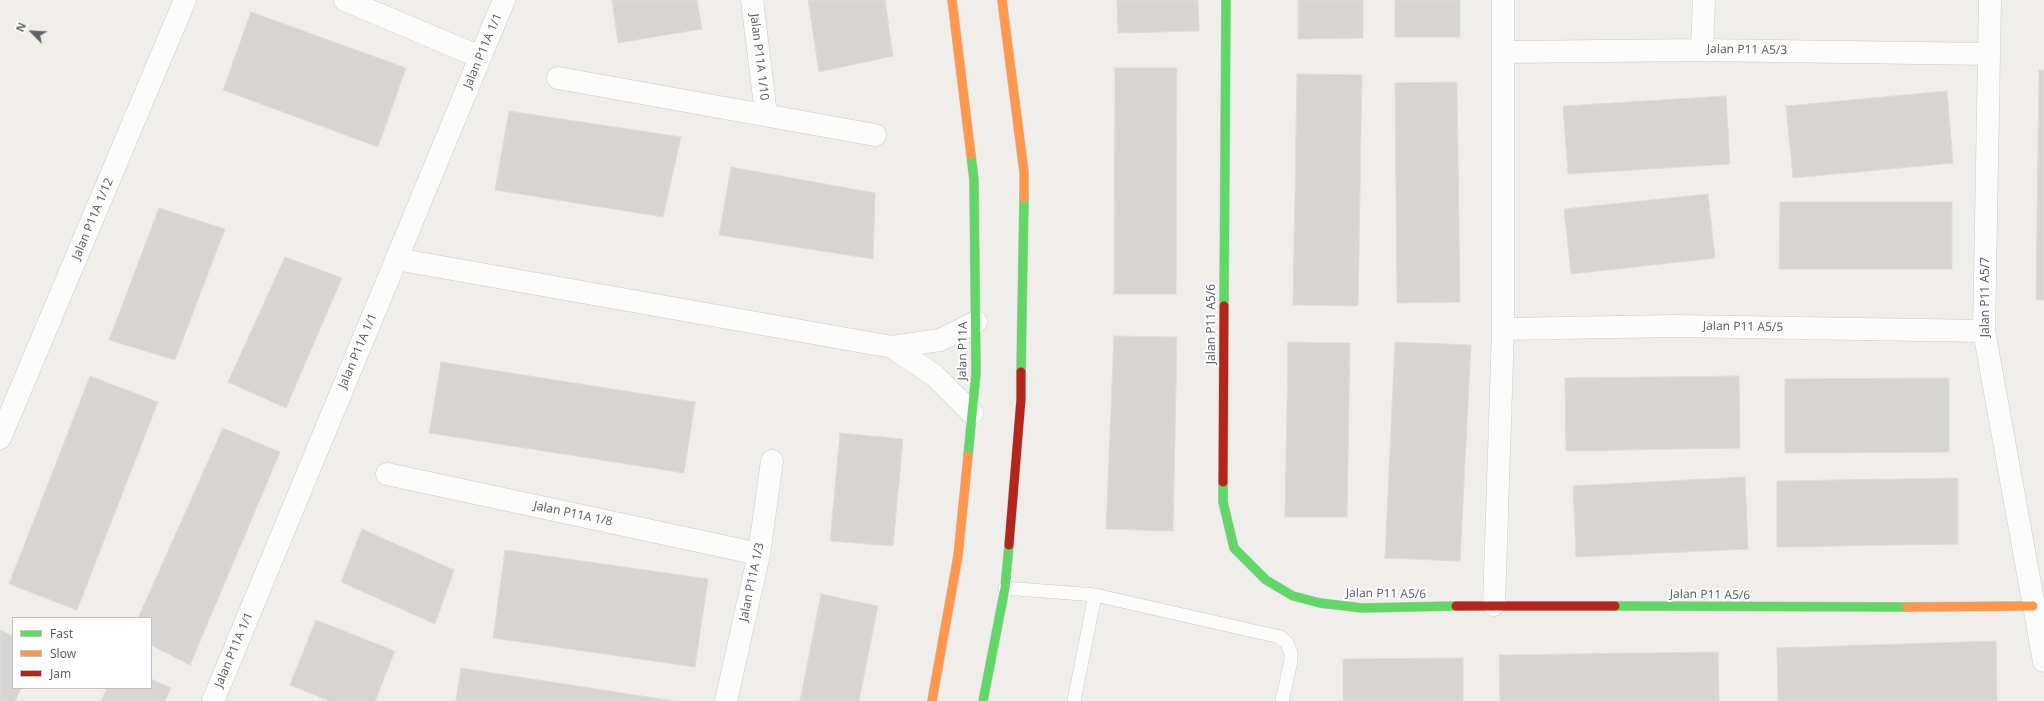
<!DOCTYPE html>
<style>
body{margin:0}
#map{position:relative;width:2044px;height:701px;overflow:hidden;background:#efeeea;font-family:"Noto Sans",sans-serif}
canvas{display:block}
.legend{position:absolute;left:12px;top:617px;width:140px;height:72px;box-sizing:border-box;background:#fff;border:1px solid #bfc1c3;margin:0;padding:5px 7px;list-style:none;font-size:12px;color:#5f6368}
.legend li{display:flex;align-items:center;gap:8px;height:20px}
.legend b{width:20px;border:1px solid #bfc1c3}
.north{position:absolute;left:12px;top:12px;width:40px;height:40px;-webkit-text-stroke:3px #fff;paint-order:stroke;rotate:294deg;font-size:11px;font-weight:700;line-height:16px;text-align:center;color:#5f6368}
.north::after{content:'';display:block;margin:auto;width:14px;height:18px;background:#5f6368;clip-path:polygon(50% 0,100% 100%,50% 72%,0 100%)}
</style>
<div id="map">
<canvas width="2044" height="701"></canvas>
<ul class="legend">
<li><b style="height:5px;background:#63d668"></b>Fast</li>
<li><b style="height:5px;background:#ff974d"></b>Slow</li>
<li><b style="height:5px;background:#b3261e"></b>Jam</li>
</ul>
<div class="north">N</div>
</div>
<script>
const ctx = document.querySelector('canvas').getContext('2d');
ctx.lineJoin = 'round';
function paint(path, color) {
  ctx.fillStyle = color;
  ctx.fill(path, 'evenodd');
}
function toPath(rows) {
  const path = new Path2D();
  for (const r of rows) {
    path.moveTo(r[0], r[1]);
    for (let i = 2; i < r.length; i += 2) path.lineTo(r[i], r[i + 1]);
  }
  return path;
}
function stroke(path, color, width, dash) {
  ctx.strokeStyle = color;
  ctx.lineWidth = width;
  ctx.lineCap = dash ? 'butt' : 'round';
  ctx.setLineDash(dash || []);
  ctx.stroke(path);
}
function drawText(font, color, halo, rows, align = 'center') {
  ctx.font = font + ' "Noto Sans",sans-serif';
  ctx.lineWidth = 4;
  ctx.setLineDash([]);
  ctx.textBaseline = 'middle';
  ctx.strokeStyle = halo;
  ctx.fillStyle = color;
  for (const [text, x, y, turn = 0] of rows) {
    ctx.save();
    ctx.translate(x, y);
    ctx.rotate((+turn || 0) * Math.PI / 180);
    ctx.textAlign = isNaN(turn) ? turn : align;
    if (halo) ctx.strokeText(text, 0, 0);
    ctx.fillText(text, 0, 0);
    ctx.restore();
  }
}
const building = toPath([
 [612,0,697,0,702,29,618,43,612,0],
 [808,0,885,0,893,56,819,72,808,0],
 [1117,0,1198,0,1199,31,1118,33,1117,0],
 [1298,0,1363,0,1363,38,1298,39,1298,0],
 [1395,0,1460,0,1460,37,1395,37,1395,0],
 [251,12,406,68,378,147,223,90,251,12],
 [1115,68,1177,68,1176,294,1114,294,1115,68],
 [2039,70,2044,70,2044,300,2036,300,2039,70],
 [1297,74,1362,75,1358,306,1293,305,1297,74],
 [1457,82,1460,302,1397,303,1395,83,1457,82],
 [1947,91,1953,163,1793,178,1786,106,1947,91],
 [1726,96,1730,164,1568,174,1563,106,1726,96],
 [509,111,681,137,663,217,495,190,509,111],
 [731,167,875,193,873,259,719,235,731,167],
 [1708,194,1715,258,1571,274,1564,209,1708,194],
 [1780,202,1952,202,1952,269,1779,269,1780,202],
 [159,208,225,229,175,360,109,340,159,208],
 [285,257,342,278,286,408,228,382,285,257],
 [1114,336,1177,337,1173,531,1106,529,1114,336],
 [1288,342,1350,343,1347,517,1285,517,1288,342],
 [1395,342,1471,345,1460,561,1385,558,1395,342],
 [441,362,695,402,684,473,429,433,441,362],
 [90,376,158,402,77,610,9,584,90,376],
 [1739,376,1740,448,1566,451,1565,378,1739,376],
 [1949,378,1949,452,1785,453,1785,379,1949,378],
 [223,428,280,452,190,665,151,645,151,618,138,618,223,428],
 [840,433,903,439,893,546,830,541,840,433],
 [1745,477,1748,549,1576,557,1573,486,1745,477],
 [1958,478,1958,544,1777,547,1777,481,1958,478],
 [362,529,454,570,435,624,341,582,362,529],
 [505,550,708,579,695,667,493,638,505,550],
 [821,594,878,606,859,701,800,701,821,594],
 [316,620,395,651,375,701,329,701,290,685,316,620],
 [0,630,13,636,13,688,21,688,15,701,0,701,0,630],
 [1996,641,1997,701,1778,701,1777,648,1996,641],
 [1718,652,1719,701,1500,701,1499,655,1718,652],
 [1463,658,1463,701,1343,701,1343,659,1463,658],
 [461,668,674,701,456,701,461,668],
 [151,679,171,688,165,701,101,701,107,688,151,688,151,679]
]);
const lane = toPath([
 [1005,588,1095,595,1280,637,1287,643,1291,653,1291,661,1282,701],
 [1074,701,1095,595]
]);
const street = toPath([
 [345,0,480,57],
 [752,0,766,114],
 [1990,0,1984,331,2044,661],
 [1702,50,1704,0],
 [1504,52,1702,50,1989,54],
 [558,78,875,135],
 [396,259,892,347,940,340,976,322],
 [1503,329,1675,326,1984,331],
 [892,347,934,375,972,413],
 [0,438,185,0],
 [387,474,759,554],
 [1494,605,1503,329,1503,0],
 [213,701,504,0],
 [726,701,759,554,772,461]
]);
const fast = toPath([
 [1224,306,1226,0],
 [1021,372,1024,198],
 [968,456,976,373,974,180,971,155],
 [1223,482,1223,502,1234,548,1266,580,1293,596,1320,603,1362,608,1456,606],
 [1615,606,1907,607],
 [983,701,1005,588,1009,545]
]);
const slow = toPath([
 [952,0,971,155],
 [1002,0,1024,172,1024,198],
 [1907,607,2033,606],
 [932,701,958,556,968,456]
]);
const jam = toPath([
 [1223,482,1224,306],
 [1009,545,1021,399,1021,372],
 [1456,606,1615,606]
]);
const streetNames = [
 ["Jalan P11 A5/3",1747,50,1],
 ["Jalan P11A 1/1",483,51,-67],
 ["Jalan P11A 1/10",759,57,83],
 ["Jalan P11A 1/12",93,219,-67],
 ["Jalan P11 A5/7",1986,297,-90],
 ["Jalan P11 A5/6",1212,324,-90],
 ["Jalan P11 A5/5",1743,327,1],
 ["Jalan P11A 1/1",358,351,-67],
 ["Jalan P11A",963,351,-89],
 ["Jalan P11A 1/8",573,514,12],
 ["Jalan P11A 1/3",752,582,-78],
 ["Jalan P11 A5/6",1386,594,1],
 ["Jalan P11 A5/6",1710,595,1],
 ["Jalan P11A 1/1",234,650,-67]
];
paint(building, '#d6d5d3');
stroke(building, '#deddd9', 1);
stroke(lane, '#cbcccc', 14);
stroke(street, '#cbcccc', 23);
stroke(fast, '#cacacb', 10);
stroke(slow, '#cacacb', 10);
stroke(jam, '#cacacb', 10);
stroke(lane, '#fdfcfc', 13);
stroke(street, '#fdfcfc', 22);
stroke(fast, '#63d668', 9);
stroke(slow, '#ff974d', 9);
stroke(jam, '#b3261e', 9);
drawText('12px', '#5f6368', '#fff', streetNames);
</script>
